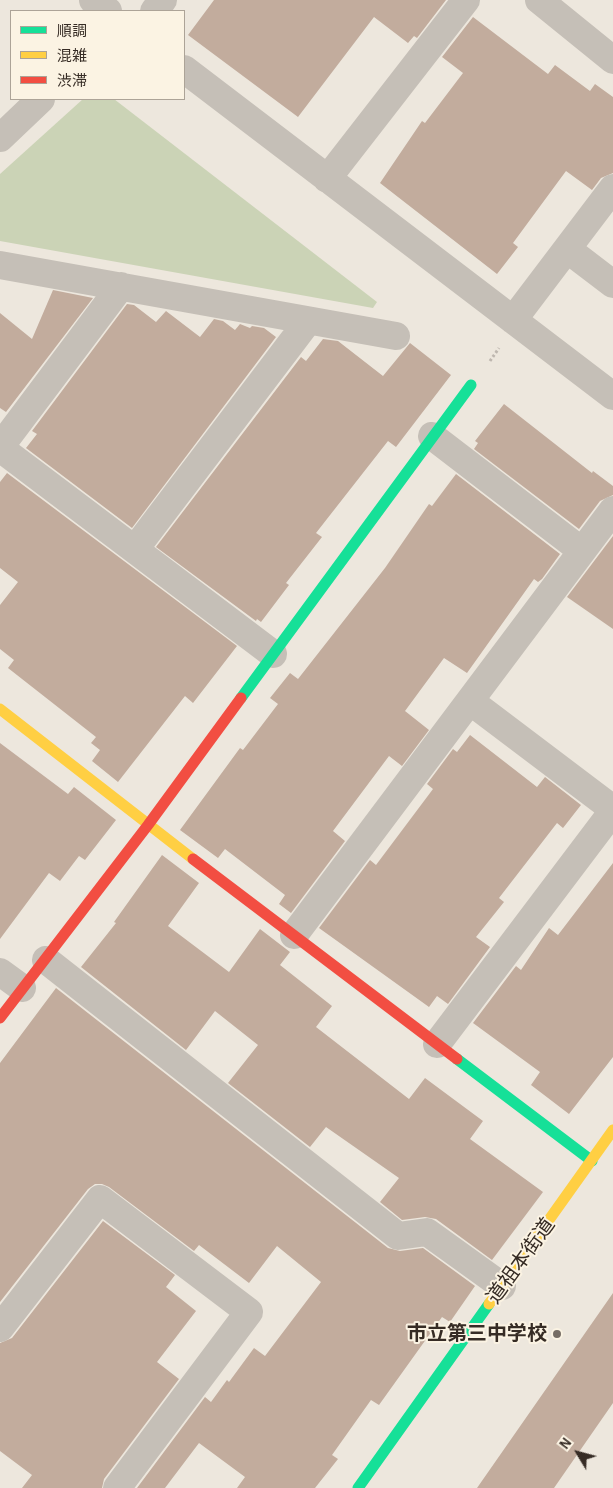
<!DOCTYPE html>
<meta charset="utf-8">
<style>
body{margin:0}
#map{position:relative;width:613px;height:1488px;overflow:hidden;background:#ede7dd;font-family:"Alegreya Sans","Noto Sans JP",sans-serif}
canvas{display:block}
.legend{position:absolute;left:10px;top:10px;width:175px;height:90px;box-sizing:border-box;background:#fbf3e3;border:1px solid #aca397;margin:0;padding:6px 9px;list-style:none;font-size:15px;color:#362c25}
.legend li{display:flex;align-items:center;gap:10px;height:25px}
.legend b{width:25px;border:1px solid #aca397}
.north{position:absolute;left:553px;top:1428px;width:50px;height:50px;-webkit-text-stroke:4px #fbf3e3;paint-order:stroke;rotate:307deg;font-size:14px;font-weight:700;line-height:20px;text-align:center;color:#362c25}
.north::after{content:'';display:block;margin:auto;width:18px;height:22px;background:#362c25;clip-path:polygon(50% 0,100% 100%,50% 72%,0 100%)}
</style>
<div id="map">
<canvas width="613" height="1488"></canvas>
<ul class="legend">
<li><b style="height:6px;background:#16e098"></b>順調</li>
<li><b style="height:6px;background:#ffcf43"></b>混雑</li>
<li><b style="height:6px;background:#f24e42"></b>渋滞</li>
</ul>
<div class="north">N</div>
</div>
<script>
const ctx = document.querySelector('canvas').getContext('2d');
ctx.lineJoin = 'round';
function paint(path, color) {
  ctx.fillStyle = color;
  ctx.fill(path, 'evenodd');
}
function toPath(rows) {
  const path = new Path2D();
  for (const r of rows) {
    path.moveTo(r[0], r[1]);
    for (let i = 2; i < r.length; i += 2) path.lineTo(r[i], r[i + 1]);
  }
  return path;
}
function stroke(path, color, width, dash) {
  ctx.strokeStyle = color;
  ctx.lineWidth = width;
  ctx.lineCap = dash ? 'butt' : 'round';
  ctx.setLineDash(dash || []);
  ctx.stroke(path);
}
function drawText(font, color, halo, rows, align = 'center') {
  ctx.font = font + ' "Alegreya Sans","Noto Sans JP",sans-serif';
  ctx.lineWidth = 4;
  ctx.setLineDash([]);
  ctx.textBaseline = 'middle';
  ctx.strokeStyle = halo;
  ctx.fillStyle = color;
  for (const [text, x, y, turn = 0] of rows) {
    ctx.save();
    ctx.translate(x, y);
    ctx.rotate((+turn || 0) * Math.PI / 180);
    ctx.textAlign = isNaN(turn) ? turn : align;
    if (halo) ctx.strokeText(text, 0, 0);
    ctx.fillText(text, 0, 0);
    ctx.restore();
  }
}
const green = toPath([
 [83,99,114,99,377,302,373,308,0,241,0,174]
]);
const building = toPath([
 [214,0,446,0,417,38,414,36,408,43,374,17,298,117,188,35],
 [473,17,548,74,555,65,590,91,595,84,613,97,613,173,601,178,592,190,566,171,513,243,518,247,497,274,380,183,422,121,425,123,463,73,442,57],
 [53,290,93,298,6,412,0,408,0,313,32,339],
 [127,304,134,305,156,322,166,311,200,337,214,319,223,321,235,330,240,324,250,328,252,326,264,328,276,337,132,528,26,448,37,434,32,431],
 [323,339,338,341,383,376,410,343,451,375,396,447,388,441,316,533,322,537,286,583,289,585,261,622,257,619,256,621,156,547,301,357,306,361],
 [504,404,592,473,593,471,613,486,613,495,600,501,579,529,474,449,478,443,475,441],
 [7,473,237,646,193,703,185,696,118,782,92,761,100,750,91,743,96,737,8,668,14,660,0,649,0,605,18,582,0,568,0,482],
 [456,474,560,554,542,579,538,582,534,579,467,673,444,658,405,711,429,730,402,766,389,756,333,831,345,841,291,913,279,904,285,895,225,849,218,858,180,830,240,748,243,750,278,704,270,698,290,673,298,679,385,568,429,504,432,506],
 [613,536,613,629,567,597],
 [470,735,537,787,545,777,581,805,563,828,557,823,499,898,504,902,476,937,490,947,448,1004,437,996,429,1007,319,928,370,860,376,865,433,789,427,784,453,749,457,752],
 [0,743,68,794,74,787,116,820,85,860,79,856,60,881,49,873,0,939],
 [162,855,199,883,168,926,229,972,260,929,290,952,280,965,332,1006,316,1027,409,1099,425,1078,483,1121,470,1139,543,1192,492,1260,436,1219,425,1217,402,1220,380,1202,399,1178,326,1127,310,1147,228,1083,258,1045,215,1011,186,1050,81,967,116,923,114,922],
 [613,863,613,1057,569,1114,531,1085,540,1072,473,1023,516,966,521,970,549,928,558,935],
 [56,988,388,1248,400,1251,423,1248,475,1286,450,1322,442,1317,379,1405,371,1400,332,1455,338,1459,315,1488,237,1488,245,1477,199,1443,165,1488,137,1488,205,1397,211,1402,227,1380,229,1382,254,1348,265,1356,321,1282,277,1246,249,1283,199,1245,194,1251,109,1187,102,1184,95,1184,88,1189,0,1302,0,1063],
 [103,1221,175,1275,166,1287,196,1311,157,1362,179,1379,104,1479,102,1488,22,1488,32,1475,0,1451,0,1343,12,1338],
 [613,1293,613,1403,554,1488,477,1488]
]);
const path = toPath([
 [490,361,499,348]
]);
const street = toPath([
 [93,0,108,11],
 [539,0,613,60],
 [154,11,163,0],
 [184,69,613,396],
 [0,138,41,99],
 [327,179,466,0],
 [567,249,613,284],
 [0,265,396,336],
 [513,320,613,188],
 [432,436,582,551],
 [0,447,121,286],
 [0,448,273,654],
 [135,549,308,321],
 [470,701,613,809],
 [294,935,613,510],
 [46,960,398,1236,427,1232,502,1286],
 [0,972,22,988],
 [437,1044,613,811],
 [0,1328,100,1199,249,1312,117,1488]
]);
const fast = toPath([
 [241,698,471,385],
 [457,1059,592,1161],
 [358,1488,489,1304]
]);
const slow = toPath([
 [0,709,193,859],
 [489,1304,613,1130]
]);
const jam = toPath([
 [193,859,457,1059],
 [0,1018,148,825,241,698]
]);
const markers = [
 [557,1334,5,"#766d65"]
];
const streetNames = [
 ["道祖本街道",521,1261,-54]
];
const poiNames = [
 ["市立第三中学校",547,1334]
];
paint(green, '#cbd3b6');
paint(building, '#c2ac9d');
stroke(path, '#beb7af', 3, [2.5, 2.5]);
stroke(street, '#c5bfb7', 28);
stroke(fast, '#16e098', 11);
stroke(slow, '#ffcf43', 11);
stroke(jam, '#f24e42', 11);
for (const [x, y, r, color] of markers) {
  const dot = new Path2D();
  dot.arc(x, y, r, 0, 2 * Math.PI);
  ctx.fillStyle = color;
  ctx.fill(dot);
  stroke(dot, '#fbf3e3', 2);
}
drawText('20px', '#362c25', '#fbf3e3', streetNames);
drawText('bold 20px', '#362c25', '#fbf3e3', poiNames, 'right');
</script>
